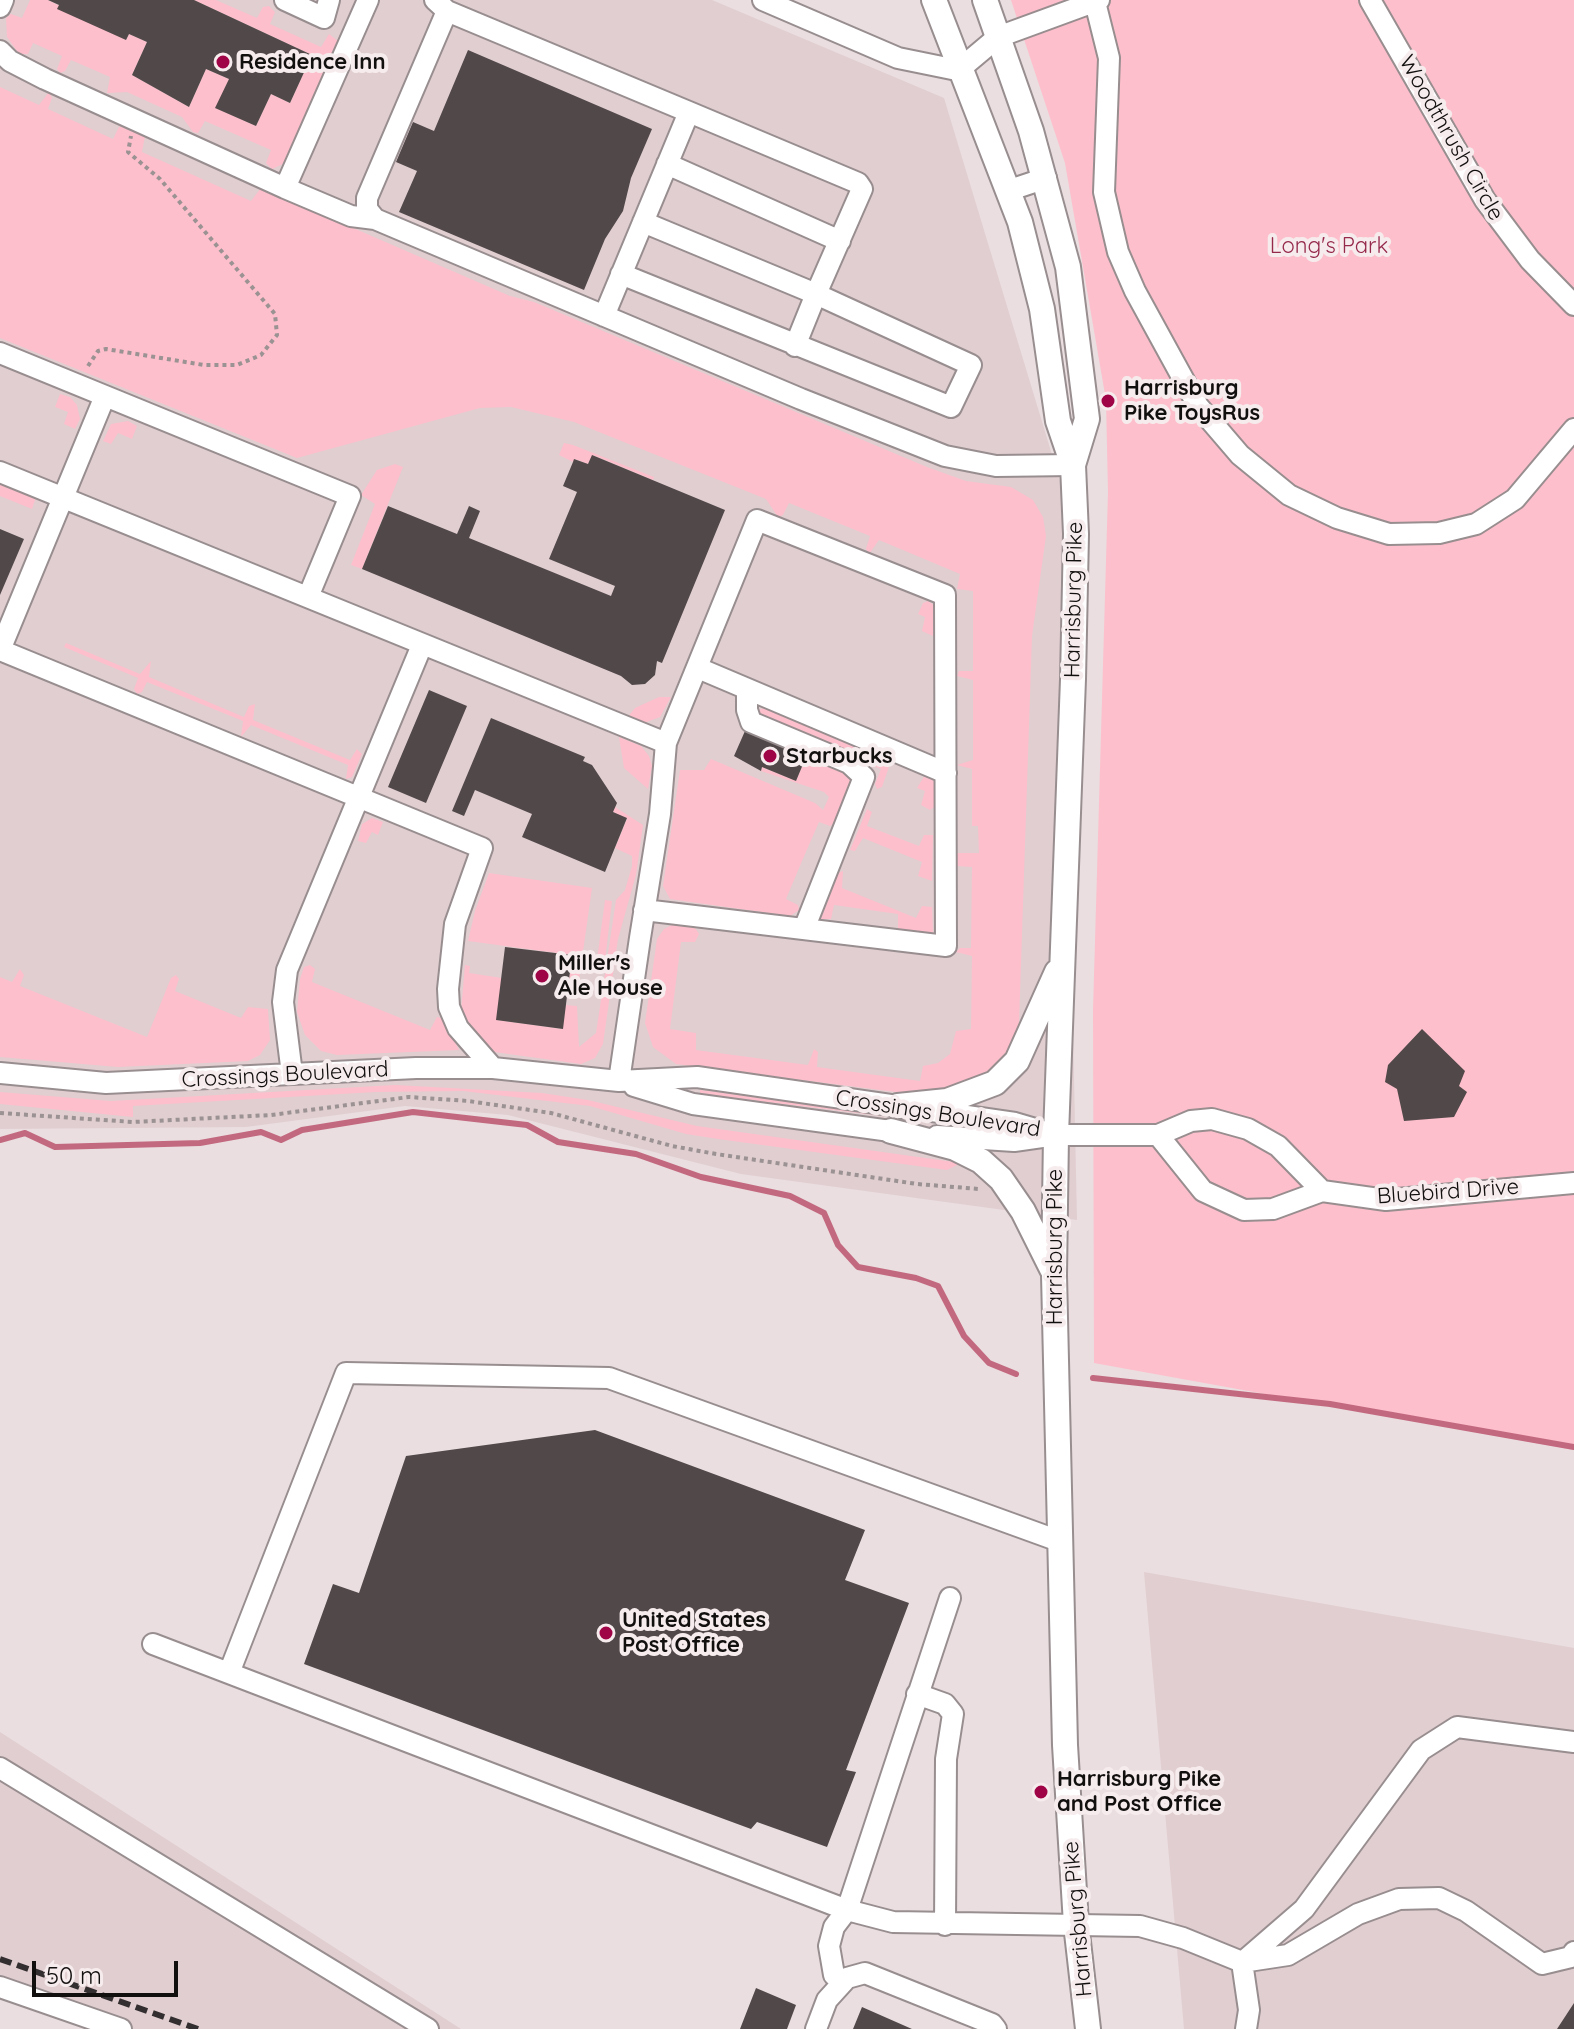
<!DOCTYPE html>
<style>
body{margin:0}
#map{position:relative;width:1574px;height:2029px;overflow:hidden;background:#eadee0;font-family:Quicksand,sans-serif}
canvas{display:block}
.scale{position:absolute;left:32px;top:1961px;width:146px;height:36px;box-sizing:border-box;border:4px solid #120f0f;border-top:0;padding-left:10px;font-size:24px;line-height:28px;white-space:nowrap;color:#120f0f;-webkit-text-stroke:6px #f7eced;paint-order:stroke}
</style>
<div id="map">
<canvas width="1574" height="2029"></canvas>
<div class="scale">50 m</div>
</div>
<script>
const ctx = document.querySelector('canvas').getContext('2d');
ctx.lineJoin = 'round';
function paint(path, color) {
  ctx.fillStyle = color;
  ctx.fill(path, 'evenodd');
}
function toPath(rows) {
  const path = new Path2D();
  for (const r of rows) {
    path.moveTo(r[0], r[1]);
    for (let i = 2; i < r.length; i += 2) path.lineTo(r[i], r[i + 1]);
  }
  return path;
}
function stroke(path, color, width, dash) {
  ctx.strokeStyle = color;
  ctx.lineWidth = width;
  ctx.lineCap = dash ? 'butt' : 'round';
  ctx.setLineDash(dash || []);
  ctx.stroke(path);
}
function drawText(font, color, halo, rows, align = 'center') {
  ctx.font = font + ' Quicksand,sans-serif';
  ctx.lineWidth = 8;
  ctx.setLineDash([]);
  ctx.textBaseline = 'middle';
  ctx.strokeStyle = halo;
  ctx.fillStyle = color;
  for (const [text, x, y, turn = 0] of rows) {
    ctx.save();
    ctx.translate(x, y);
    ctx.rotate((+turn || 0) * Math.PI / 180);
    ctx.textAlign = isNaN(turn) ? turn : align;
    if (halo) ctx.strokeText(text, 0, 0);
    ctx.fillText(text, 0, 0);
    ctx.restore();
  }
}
const built = toPath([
 [0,0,712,0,944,98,1076,534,1068,794,1077,1220,741,1174,508,1115,405,1106,246,1127,0,1129],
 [1144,1572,1574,1648,1574,2029,1184,2029],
 [0,1732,461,2029,88,2029,0,1998]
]);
const green = toPath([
 [30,0,48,0,126,40,129,34,147,42,132,75,189,107,206,69,229,79,216,108,256,126,271,94,290,103,312,55,194,0,216,0,257,18,263,7,269,6,275,12,270,24,321,47,329,34,338,41,283,164,272,169,266,163,271,150,205,121,198,133,193,132,182,117,127,92,107,93,110,77,71,60,65,71,60,73,57,69,62,56,33,43,28,54,19,54,7,37,6,18,11,14,22,18],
 [1011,0,1574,0,1574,1450,1094,1363,1093,1010,1108,492,1106,400,1065,163],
 [0,87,39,105,49,92,52,98,48,109,113,139,119,127,124,126,145,136,142,152,251,201,261,188,510,296,534,302,927,467,966,481,1011,487,1033,500,1043,517,1046,536,1032,636,1019,1023,1012,1049,990,1075,935,1092,904,1093,676,1064,653,1047,645,1023,657,939,664,929,676,923,694,926,699,934,695,942,681,942,670,1029,696,1033,696,1050,808,1065,814,1049,818,1052,817,1067,920,1081,923,1066,938,1063,950,1054,956,1031,971,1029,972,956,956,952,960,948,971,948,972,867,957,866,956,853,979,853,978,826,972,826,972,769,957,765,973,760,973,680,957,676,959,671,973,671,973,591,957,589,960,574,879,540,869,554,866,549,870,536,789,503,783,515,778,517,766,499,574,422,511,407,480,408,297,458,0,338],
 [60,394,70,397,77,405,80,419,75,429,64,424,68,412,55,407],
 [128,421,137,426,132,439,118,433,111,444,103,441,111,424],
 [564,443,573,445,654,477,653,480,593,455,588,464,575,459,573,462,559,455],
 [395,464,403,467,362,569,351,565,375,504,361,495,377,470],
 [0,482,36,497,32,509,0,496],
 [928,601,935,606,933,636,922,631,925,617,918,614,923,603],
 [66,643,140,674,151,661,149,677,244,717,249,706,255,704,253,720,350,760,357,749,362,754,352,777,346,779,348,765,251,725,241,737,243,721,147,682,142,692,137,694,134,689,138,678,64,647],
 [659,697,671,697,660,717,644,723,627,718,635,708],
 [764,708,891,761,882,787,877,789,875,784,881,769,759,719,755,711],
 [619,737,641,746,649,756,652,766,648,789,624,768],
 [772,737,845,767,852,779,835,823,830,826,819,822,802,861,786,899,798,905,799,910,790,916,670,899,663,886,680,770,704,770,711,759,815,803,823,810,829,797,824,792,761,771,762,767,796,781,806,757,770,742],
 [925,775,935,782,934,807,930,810,921,805,925,791,917,788],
 [615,807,643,825,636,875,618,939,603,1044,595,1058,581,1064,494,1052,471,1034,461,1011,465,965,470,966,469,973,502,978,497,1020,562,1029,566,1005,577,1006,579,1047,596,1033,616,900,625,890,632,866,632,856,615,848,627,819,613,812],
 [867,809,872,812,867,826,919,846,924,835,933,835,932,881,918,876,922,862,863,838,855,851,850,850],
 [372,818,383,822,378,835,372,832,366,843,358,841,362,824],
 [843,871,842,888,916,918,922,906,932,907,933,933,898,930,898,914,834,905,831,919,821,919,838,873],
 [489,873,592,888,579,980,569,979,572,955,468,941,475,911],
 [605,900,612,901,605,961,597,960],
 [310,965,315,969,312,982,430,1030,437,1017,444,1019,459,1050,337,1055,321,1051,305,1035,297,1012,300,979,304,967],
 [20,969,24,975,20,986,147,1037,171,978,176,975,179,979,175,991,241,1018,248,1007,268,1009,270,1040,260,1055,248,1061,118,1067,0,1057,0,977,12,982],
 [395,1085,542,1093,588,1100,697,1126,961,1163,947,1170,718,1139,686,1134,590,1106,463,1091,376,1092,133,1106,133,1117,0,1104,0,1092,111,1101],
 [700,1090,982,1125,984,1128,700,1094]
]);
const stream = toPath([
 [0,1140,25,1133,55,1147,200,1143,261,1132,281,1140,302,1130,413,1112,527,1125,558,1142,636,1154,701,1177,790,1196,824,1213,838,1245,858,1267,916,1278,938,1286,964,1336,989,1363,1016,1374],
 [1093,1378,1330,1404,1574,1447]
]);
const building = toPath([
 [48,0,194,0,312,55,290,103,271,94,256,126,215,108,229,79,206,69,189,107,132,75,147,42,129,34,126,40,57,9,59,5],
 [468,50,652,129,631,178,623,211,605,239,584,290,399,212,417,171,396,162,413,122,434,131],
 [592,455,725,510,662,663,657,661,655,675,645,684,632,685,621,676,362,569,388,506,457,534,469,506,480,511,469,538,611,596,615,586,549,559,577,492,563,486,573,462,574,459,588,464],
 [0,529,24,539,0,595],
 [429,690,467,706,426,803,388,787],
 [491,718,585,757,583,761,592,765,617,803,613,812,627,818,605,872,522,837,532,814,475,790,464,816,452,811],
 [745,731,761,738,763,733,772,737,770,742,806,757,796,781,762,767,761,771,734,756],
 [505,947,572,955,563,1029,496,1020],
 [1422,1029,1465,1071,1459,1086,1467,1092,1454,1117,1404,1121,1397,1089,1385,1082,1388,1065],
 [595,1430,865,1530,845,1580,909,1603,846,1770,856,1772,827,1847,757,1822,751,1829,304,1664,333,1584,359,1593,406,1456],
 [756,1988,796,2005,787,2029,740,2029],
 [1574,2003,1574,2029,1557,2029],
 [862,2007,912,2029,853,2029]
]);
const path = toPath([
 [88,366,98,351,106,349,204,365,237,365,261,355,277,335,275,314,160,179,128,152,131,136],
 [0,1113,133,1122,271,1115,409,1097,468,1101,551,1113,672,1146,716,1154,917,1184,979,1189]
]);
const minor = toPath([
 [285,0,324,18,329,0],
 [435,0,447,11,367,198,367,209,375,219,801,399,945,456,996,466,1073,465],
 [763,0,898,58,952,69,961,68,998,37,1099,0],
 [1370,0,1485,200,1530,260,1574,305],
 [1095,2,1109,58,1104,192,1118,252,1135,291,1198,406,1240,455,1289,495,1337,518,1389,534,1439,533,1476,524,1515,499,1574,429],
 [0,7,3,0],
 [447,11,689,112,604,316],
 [0,51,10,61,45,79,285,188,368,0],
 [667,164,840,241],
 [285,188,351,216,375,219],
 [1010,190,1046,178],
 [643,222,816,294,795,346],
 [621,274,951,407,971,365,816,294,862,189,858,183,689,112],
 [0,353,350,496,308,597],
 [0,472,666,743],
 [0,650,482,848,455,924,448,989,449,1007,458,1028,493,1068],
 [0,650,105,396],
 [698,668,946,773],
 [747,689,747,710,751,722,849,763,864,777,804,929],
 [0,1073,106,1083,416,1068,493,1068,619,1081,697,1077,1015,1123,1056,1135],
 [292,1074,283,1002,287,970,422,645],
 [619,1081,640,938,660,814,666,743,757,520,945,595,946,946,644,910],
 [634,1086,693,1104,905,1133],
 [1158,1135,1203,1191,1244,1210,1273,1209,1322,1191,1386,1200,1574,1183],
 [937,1136,1014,1141,1056,1135,1158,1135,1191,1121,1212,1119,1248,1129,1278,1146,1322,1191],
 [153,1644,847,1910,893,1922,1140,1926,1183,1938,1242,1962,1288,1955,1358,1914,1399,1899,1439,1898,1466,1911,1542,1964,1571,1957,1574,1952],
 [229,1673,346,1373,609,1378,1059,1541],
 [917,1694,945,1704,953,1714,946,1759,945,1925],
 [0,1768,428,2029],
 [1245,1960,1304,1909,1421,1750,1457,1727,1574,1742],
 [1242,1962,1249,2010,1246,2029],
 [842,1983,834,1975,829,1946,834,1927,847,1910,950,1598],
 [0,1987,121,2029],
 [816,2029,827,2000,847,1978,865,1973,992,2024,996,2029]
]);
const major = toPath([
 [934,0,1020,222,1042,309,1058,421,1073,465,1076,534,1073,679,1056,1135,1054,1275,1065,1745,1076,1924,1088,2029],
 [985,0,1031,131,1068,267,1087,419,1073,465],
 [898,1106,947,1101,995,1083,1017,1061,1057,972],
 [891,1131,955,1148,981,1161,1001,1179,1023,1211,1052,1269]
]);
const rail = toPath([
 [0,1959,198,2029]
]);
const markers = [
 [223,62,8,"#9f0447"],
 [1108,401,8,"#9f0447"],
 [770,756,8,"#9f0447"],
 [542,976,8,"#9f0447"],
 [606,1633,8,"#9f0447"],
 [1041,1792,8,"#9f0447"]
];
const poiNames = [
 ["Residence Inn",239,62],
 ["Harrisburg",1124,388],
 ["Pike ToysRus",1124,413],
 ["Starbucks",786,756],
 ["Miller's",558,963],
 ["Ale House",558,988],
 ["United States",622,1620],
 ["Post Office",622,1645],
 ["Harrisburg Pike",1057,1779],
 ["and Post Office",1057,1804]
];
const streetNames = [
 ["Woodthrush Circle",1451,138,60],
 ["Harrisburg Pike",1074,600,-89],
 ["Crossings Boulevard",285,1075,-3],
 ["Crossings Boulevard",938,1114,9],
 ["Bluebird Drive",1448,1192,-4],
 ["Harrisburg Pike",1055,1247,-90],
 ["Harrisburg Pike",1078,1919,-95]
];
const parkNames = [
 ["Long's Park",1329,246]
];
paint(built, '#e1ced1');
paint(green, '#fdbfcb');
stroke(stream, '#c3697f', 6);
paint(building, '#51484a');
stroke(minor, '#988e90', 24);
stroke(major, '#988e90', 28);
stroke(path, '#9b9293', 4, [4, 4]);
stroke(minor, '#fff', 20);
stroke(major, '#fff', 24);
stroke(rail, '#332e2f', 6, [12, 6]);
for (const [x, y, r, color] of markers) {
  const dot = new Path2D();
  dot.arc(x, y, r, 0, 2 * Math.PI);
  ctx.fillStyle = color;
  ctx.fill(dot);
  stroke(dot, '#f7eced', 3);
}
drawText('bold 22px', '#120f0f', '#f7eced', poiNames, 'left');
drawText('22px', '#120f0f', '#f7eced', streetNames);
drawText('22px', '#95294b', '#f7eced', parkNames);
</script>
